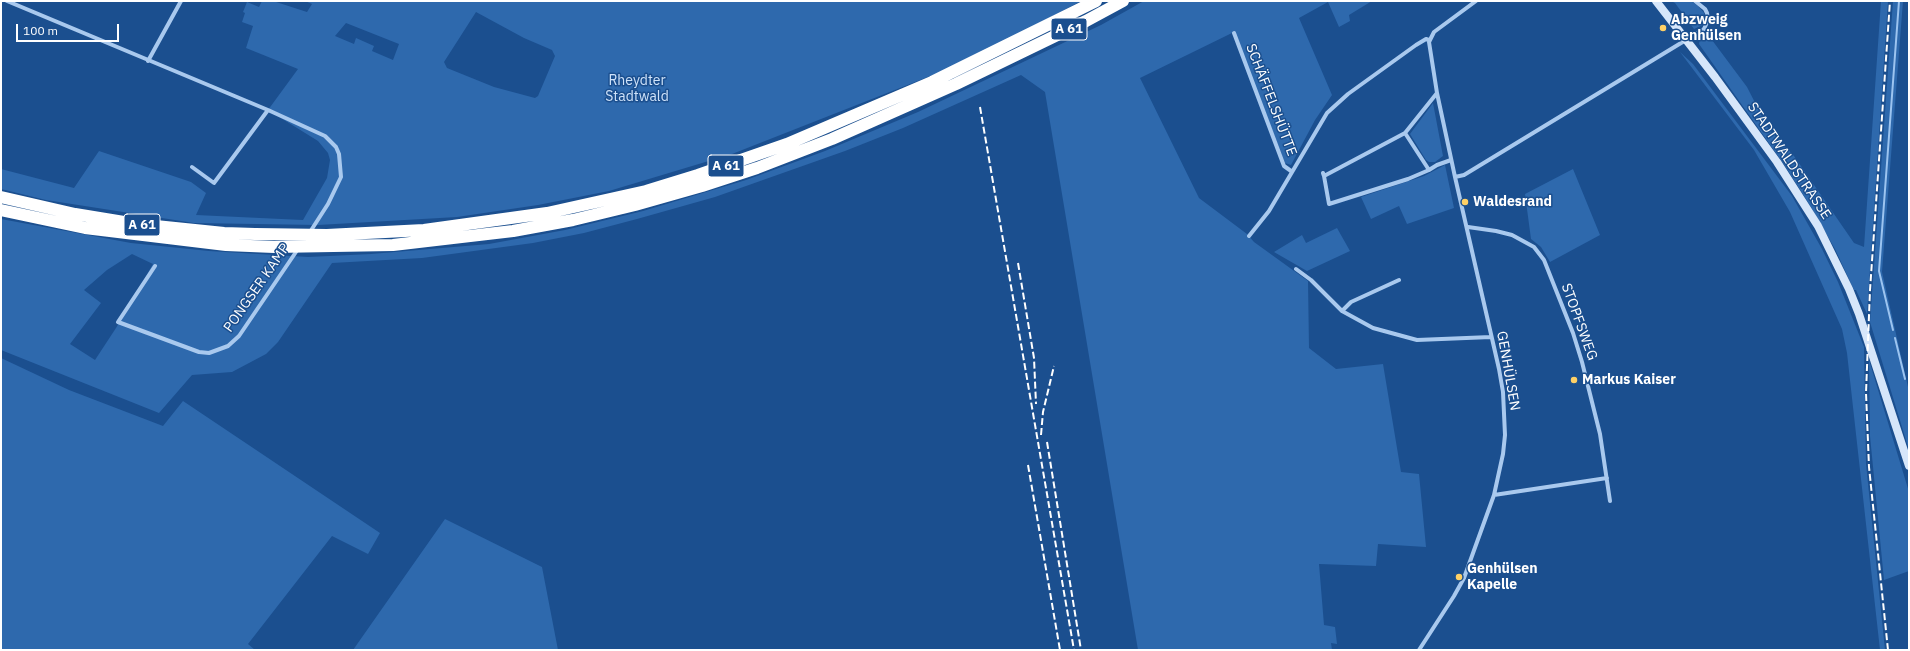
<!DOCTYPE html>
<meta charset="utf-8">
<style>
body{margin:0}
#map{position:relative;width:1910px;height:651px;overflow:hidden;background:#1b4f8f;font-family:"IBM Plex Sans",sans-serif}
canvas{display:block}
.frame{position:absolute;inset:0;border:2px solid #fff;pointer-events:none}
.scale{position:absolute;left:16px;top:24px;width:103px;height:18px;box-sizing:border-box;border:2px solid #fff;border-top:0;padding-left:5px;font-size:12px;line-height:14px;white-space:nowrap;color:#fff;-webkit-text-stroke:3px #1b4f8f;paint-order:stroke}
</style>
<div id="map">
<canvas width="1910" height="651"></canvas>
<div class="frame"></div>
<div class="scale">100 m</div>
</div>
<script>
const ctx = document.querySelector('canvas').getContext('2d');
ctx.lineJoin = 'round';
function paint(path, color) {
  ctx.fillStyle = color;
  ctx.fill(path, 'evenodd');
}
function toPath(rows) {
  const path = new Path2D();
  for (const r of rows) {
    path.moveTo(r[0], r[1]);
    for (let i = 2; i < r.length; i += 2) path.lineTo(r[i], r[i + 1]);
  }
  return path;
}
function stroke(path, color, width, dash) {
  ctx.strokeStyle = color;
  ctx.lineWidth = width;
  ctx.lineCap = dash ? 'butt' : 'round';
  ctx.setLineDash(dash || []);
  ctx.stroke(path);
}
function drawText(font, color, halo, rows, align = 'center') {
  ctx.font = font + ' "IBM Plex Sans",sans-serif';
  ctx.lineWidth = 3;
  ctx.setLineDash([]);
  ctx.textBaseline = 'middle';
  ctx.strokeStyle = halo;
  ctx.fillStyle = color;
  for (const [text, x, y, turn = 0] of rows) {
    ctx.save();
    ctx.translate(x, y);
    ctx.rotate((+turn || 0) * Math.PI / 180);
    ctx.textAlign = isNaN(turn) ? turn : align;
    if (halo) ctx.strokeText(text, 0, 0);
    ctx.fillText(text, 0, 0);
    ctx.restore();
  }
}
const green = toPath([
 [262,1,273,1,307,12,312,4,305,1,1081,1,966,62,732,154,609,191,538,205,457,217,318,225,194,223,46,200,1,189,1,169,74,188,99,151,191,182,206,193,196,215,303,220,327,178,330,160,328,153,318,141,268,110,298,69,246,48,253,26,242,22,245,13,243,12,247,2,259,7],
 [476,12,524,38,552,50,555,56,538,96,535,98,494,87,447,68,444,62],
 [346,23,399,44,393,60,372,51,374,46,356,38,354,44,335,36],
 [1144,1,1372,1,1349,15,1350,21,1339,27,1328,2,1299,18,1332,95,1315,120,1291,165,1285,163,1234,32,1140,78,1199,198,1247,234,1254,242,1308,281,1309,348,1336,369,1383,364,1401,472,1419,474,1426,547,1378,544,1376,566,1319,564,1324,625,1335,627,1337,644,1331,643,1332,650,1138,650,1045,92,1021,75,903,128,845,151,715,197,637,219,584,233,533,243,422,258,332,263,278,342,266,354,232,372,192,375,159,413,1,350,1,219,131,243,209,251,308,257,371,254,489,244,565,230,643,211,746,180,825,151,918,112,1101,25],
 [132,254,153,264,116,328,95,360,70,344,101,303,84,290,107,270],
 [1671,1,1691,1,1698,6,1704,13,1705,21,1703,25,1694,29,1675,3],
 [1881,1,1888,1,1867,314,1856,290,1854,290,1835,249,1811,207,1785,166,1699,44,1700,38,1709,36,1747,87,1768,128,1794,156,1854,243,1864,247],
 [1893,1,1903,1,1882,272,1908,387,1909,450,1870,322],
 [1680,52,1693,64,1792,196,1822,249,1838,282,1864,347,1866,464,1885,650,1880,650,1847,353,1842,329,1790,212,1754,150],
 [1433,103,1443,156,1435,162,1429,162,1426,160,1410,134],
 [1445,165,1454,208,1407,224,1399,206,1371,219,1361,197,1424,176],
 [1573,169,1600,235,1550,262,1541,247,1531,239,1525,194],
 [1337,228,1350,251,1307,271,1274,252,1302,235,1306,243],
 [1,358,69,390,163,426,183,401,380,533,368,554,332,536,248,644,255,650,1,650],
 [1869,360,1909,492,1909,571,1884,580,1870,436],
 [445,519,542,567,558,650,353,650]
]);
const stream = toPath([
 [1893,330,1879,271,1899,1],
 [1895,338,1905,379]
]);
const minor = toPath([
 [7,1,268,110,325,136,336,147,339,154,341,177,328,204,310,232],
 [1234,33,1284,166,1291,171],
 [148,61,181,1],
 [1437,93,1405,133,1429,170,1437,165,1451,160],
 [192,167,214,183,268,110],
 [1323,173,1324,176,1405,133],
 [1324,176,1329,204,1408,179,1429,170],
 [1455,177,1437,93,1429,42,1434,32,1476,1],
 [1468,227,1496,231,1512,235,1534,247,1544,260,1573,333,1582,362,1600,434,1610,501],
 [1249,236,1269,211,1327,113,1348,94,1416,45,1426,39,1429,40],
 [155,266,118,322,199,352,209,353,228,346,239,336,298,249],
 [1296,269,1311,280,1342,311,1373,328,1417,340,1491,337],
 [1342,311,1351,302,1399,280],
 [1494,495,1607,478],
 [1419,650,1454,596,1464,578,1494,495,1503,454,1505,435,1503,392,1499,369,1455,177,1464,175,1704,29,1708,20,1707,13,1705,9,1695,1]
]);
const secondary = toPath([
 [1656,1,1715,77,1777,162,1818,226,1849,289,1859,314,1909,466]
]);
const motorway = toPath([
 [1,197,75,214,136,224,224,233,255,234,327,235,424,230,547,213,646,191,698,175,787,144,932,82,1096,1],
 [1,210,85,228,226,245,274,247,393,245,513,231,573,220,635,205,702,186,757,168,832,139,956,84,1086,21,1123,1]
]);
const rail = toPath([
 [980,107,1074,650],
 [1018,263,1034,358,1036,404],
 [1041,435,1043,412,1054,366],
 [1047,442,1081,650],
 [1028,465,1060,650],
 [1888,650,1869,467,1866,393,1870,290,1890,1]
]);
const markers = [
 [1663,28,4,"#ffd166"],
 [1465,202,4,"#ffd166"],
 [1574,380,4,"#ffd166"],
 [1459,577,4,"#ffd166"]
];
const shields = [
 [1069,29,36],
 [726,166,36],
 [142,225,36]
];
const shieldNames = [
 ["A 61",1069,29],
 ["A 61",726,166],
 ["A 61",142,225]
];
const poiNames = [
 ["Abzweig",1671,20],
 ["Genhülsen",1671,36],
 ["Waldesrand",1473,202],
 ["Markus Kaiser",1582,380],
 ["Genhülsen",1467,569],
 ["Kapelle",1467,585]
];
const parkNames = [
 ["Rheydter",637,81],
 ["Stadtwald",637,97]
];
const streetNames = [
 ["SCHÄFFELSHÜTTE",1271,100,69],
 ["STADTWALDSTRASSE",1789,161,56],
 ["PONGSER KAMP",257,288,-55],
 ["STOPFSWEG",1579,322,70],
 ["GENHÜLSEN",1508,371,80]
];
paint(green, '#2e69ad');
stroke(stream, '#9cc4f0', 2);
stroke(minor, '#a9c9ee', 4);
stroke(secondary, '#d6e6fa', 8);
stroke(motorway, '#fff', 12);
stroke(rail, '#fff', 2, [7, 3]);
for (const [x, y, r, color] of markers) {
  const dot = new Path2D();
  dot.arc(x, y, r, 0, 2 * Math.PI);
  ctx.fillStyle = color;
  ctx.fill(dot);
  stroke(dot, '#1b4f8f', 1.5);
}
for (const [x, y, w] of shields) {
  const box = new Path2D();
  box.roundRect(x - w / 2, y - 11, w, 22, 3);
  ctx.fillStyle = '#1b4f8f';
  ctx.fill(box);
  stroke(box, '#fff', 1);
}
drawText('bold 13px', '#fff', null, shieldNames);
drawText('bold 14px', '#fff', '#1b4f8f', poiNames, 'left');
drawText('14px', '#cfe3fa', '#1b4f8f', parkNames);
drawText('14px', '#fff', '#1b4f8f', streetNames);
</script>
